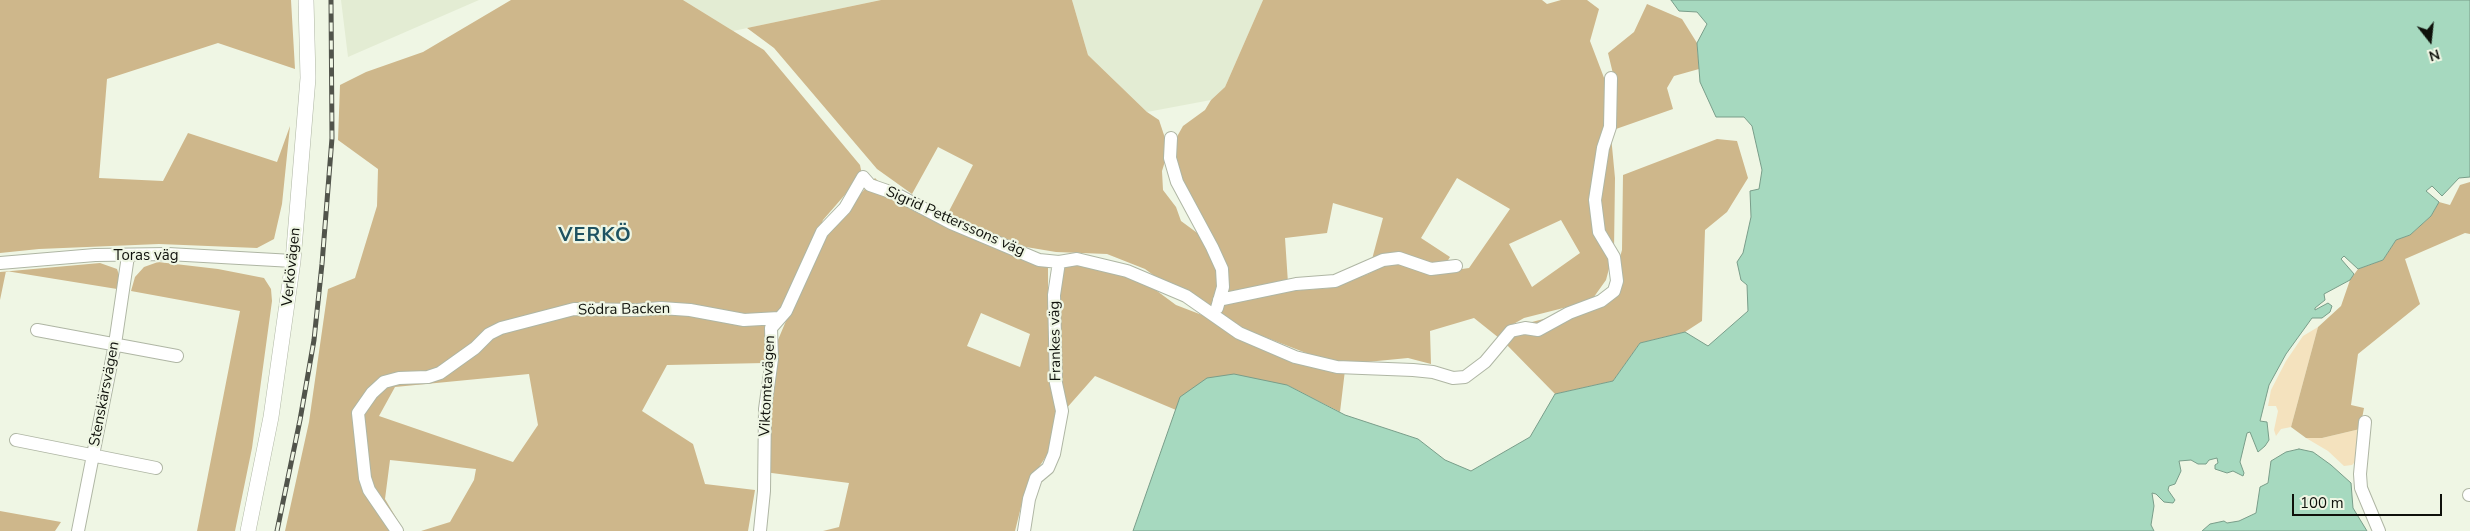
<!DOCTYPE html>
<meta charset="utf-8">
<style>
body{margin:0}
#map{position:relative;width:2470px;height:531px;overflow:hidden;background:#eff6e4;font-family:"Nunito Sans",sans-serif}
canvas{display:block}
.north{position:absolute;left:2405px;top:15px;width:50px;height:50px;-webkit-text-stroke:4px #eff6e4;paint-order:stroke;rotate:164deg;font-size:14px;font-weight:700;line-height:20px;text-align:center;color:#0f110b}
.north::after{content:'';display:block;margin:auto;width:18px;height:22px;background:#0f110b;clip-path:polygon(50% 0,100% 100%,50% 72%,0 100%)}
.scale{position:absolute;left:2292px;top:494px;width:150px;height:22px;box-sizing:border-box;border:2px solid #0f110b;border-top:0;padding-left:6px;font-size:15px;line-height:18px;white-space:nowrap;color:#0f110b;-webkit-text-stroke:4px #eff6e4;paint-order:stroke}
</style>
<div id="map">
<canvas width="2470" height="531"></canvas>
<div class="north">N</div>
<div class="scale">100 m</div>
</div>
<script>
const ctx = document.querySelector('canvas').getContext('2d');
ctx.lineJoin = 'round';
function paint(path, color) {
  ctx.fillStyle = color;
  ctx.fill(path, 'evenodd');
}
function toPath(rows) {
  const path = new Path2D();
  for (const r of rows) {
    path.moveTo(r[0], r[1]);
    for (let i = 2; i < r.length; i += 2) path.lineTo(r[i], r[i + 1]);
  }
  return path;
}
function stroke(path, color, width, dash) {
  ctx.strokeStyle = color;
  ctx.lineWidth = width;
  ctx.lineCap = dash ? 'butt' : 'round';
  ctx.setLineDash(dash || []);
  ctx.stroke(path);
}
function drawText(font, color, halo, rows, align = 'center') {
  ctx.font = font + ' "Nunito Sans",sans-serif';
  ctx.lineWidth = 4.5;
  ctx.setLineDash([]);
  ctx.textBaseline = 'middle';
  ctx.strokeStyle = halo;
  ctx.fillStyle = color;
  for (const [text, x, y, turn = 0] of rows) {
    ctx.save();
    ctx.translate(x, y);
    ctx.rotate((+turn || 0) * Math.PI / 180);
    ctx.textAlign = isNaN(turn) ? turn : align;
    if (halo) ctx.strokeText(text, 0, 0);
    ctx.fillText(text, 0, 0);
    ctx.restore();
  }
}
const built = toPath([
 [341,0,479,0,348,57],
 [683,0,881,0,733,31],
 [1072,0,1263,0,1225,87,1211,100,1147,112,1088,55]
]);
const green = toPath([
 [2318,327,2291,427,2281,429,2276,436,2274,430,2278,411,2276,406,2268,406,2271,390,2286,361,2303,336],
 [2360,429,2357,460,2352,465,2344,466,2328,451,2306,438,2322,438]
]);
const forest = toPath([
 [0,0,291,0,295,69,218,43,107,79,99,178,163,181,188,133,277,162,290,126,282,204,274,239,257,248,159,244,39,249,0,253],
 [511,0,683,0,764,50,860,165,862,175,823,220,802,275,768,344,765,363,667,365,642,411,693,444,705,484,755,490,748,531,421,531,450,522,474,480,476,469,390,460,385,499,404,531,285,531,309,422,328,289,355,278,377,206,378,169,338,140,340,85,366,72,423,52],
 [529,374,538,425,513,462,379,416,395,387],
 [881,0,1072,0,1088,55,1147,112,1159,120,1165,138,1166,158,1162,171,1163,190,1176,207,1181,221,1200,235,1216,268,1217,285,1212,308,1179,294,1145,269,1107,254,1056,252,1020,246,948,213,973,165,938,147,912,194,877,169,774,48,747,28],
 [1263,0,1542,0,1547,4,1561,0,1587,0,1599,9,1590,41,1606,83,1615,178,1614,250,1606,280,1591,301,1524,318,1510,326,1499,338,1474,318,1430,331,1431,364,1408,358,1346,364,1332,363,1244,329,1219,314,1222,304,1288,291,1330,288,1368,274,1384,265,1400,263,1428,274,1469,268,1510,209,1457,178,1421,238,1450,257,1445,265,1434,267,1401,255,1371,263,1383,218,1333,203,1327,233,1285,238,1288,283,1224,296,1225,287,1180,180,1175,157,1174,142,1183,126,1205,110,1211,100,1225,87],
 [1561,220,1580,253,1532,287,1509,244],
 [1647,4,1682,19,1697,43,1699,69,1674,76,1667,88,1673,109,1616,129,1615,82,1608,53,1634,32],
 [1717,139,1737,141,1748,178,1727,212,1705,230,1702,321,1685,332,1640,343,1613,381,1555,394,1505,343,1528,323,1598,305,1613,282,1622,250,1623,175],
 [875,178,887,190,1048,265,1048,306,1058,416,1047,455,1033,476,1023,499,1015,531,823,531,839,527,849,483,764,472,775,347,818,245,851,204],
 [981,313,1030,334,1020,367,967,346],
 [2470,182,2470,234,2465,233,2405,259,2420,304,2358,354,2351,405,2364,408,2360,429,2322,438,2306,438,2291,427,2318,327,2341,306,2350,280,2358,269,2383,260,2396,240,2410,235,2431,216,2439,202,2450,205,2460,185],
 [158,262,218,269,264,278,271,289,272,301,252,448,235,531,197,531,240,311,131,291,135,277,144,267],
 [100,263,117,269,120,278,117,289,6,271,0,300,0,272],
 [1068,263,1134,274,1176,305,1345,370,1340,412,1287,385,1180,397,1176,410,1095,376,1065,410,1058,383,1058,297,1063,272],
 [0,511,61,522,55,531,0,531]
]);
const water = toPath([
 [1671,0,2470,0,2470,177,2459,178,2442,196,2432,186,2426,191,2439,202,2431,216,2410,235,2396,240,2383,260,2358,269,2344,256,2341,259,2354,274,2350,280,2324,294,2325,300,2315,308,2315,310,2328,303,2332,306,2330,312,2322,318,2312,318,2286,354,2269,385,2260,421,2267,422,2269,440,2265,446,2258,452,2250,432,2247,433,2240,462,2244,473,2243,476,2233,471,2227,473,2215,469,2215,465,2218,463,2217,458,2209,460,2206,464,2198,464,2191,460,2179,461,2181,471,2175,484,2169,486,2168,490,2175,500,2173,503,2164,502,2156,494,2152,493,2154,506,2151,525,2154,531,1133,531,1180,397,1207,378,1234,374,1287,385,1345,415,1418,439,1445,460,1471,471,1530,437,1555,394,1613,381,1640,343,1685,332,1708,346,1748,311,1747,285,1741,280,1737,262,1743,253,1751,217,1750,191,1759,189,1762,170,1752,126,1744,117,1716,117,1700,82,1697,43,1707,24,1697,12,1679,11,1671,0],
 [2299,449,2313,452,2331,465,2351,483,2353,508,2367,531,2202,531,2210,524,2224,521,2227,523,2239,521,2256,513,2260,487,2268,483,2271,461,2286,452,2299,449]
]);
const minor = toPath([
 [1171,138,1170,158,1177,182,1212,247,1222,269,1223,287,1217,308],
 [0,263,95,255,168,254,293,261],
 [1219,300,1296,284,1335,281,1383,260,1399,258,1431,269,1456,266],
 [37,330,177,356],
 [2365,422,2360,474,2361,488,2379,531],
 [16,440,156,468],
 [2469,495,2470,495],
 [78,531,115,344,128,256],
 [397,531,369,490,365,478,358,413,372,393,384,382,399,378,428,377,440,373,475,348,489,334,501,328,574,309,637,310,661,308,690,310,744,320,779,318],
 [760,531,764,491,765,409,772,359,771,328,786,311,822,232,845,208,863,177,870,185,896,194,951,223,1039,260,1059,262,1077,259,1127,271,1186,296,1239,333,1295,357,1337,367,1413,370,1433,372,1453,378,1465,377,1485,362,1511,331,1525,328,1538,330,1569,313,1601,301,1614,291,1617,281,1614,257,1599,232,1595,200,1603,148,1610,127,1611,78],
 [1024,531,1029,499,1036,478,1048,468,1054,454,1062,411,1056,383,1054,295,1059,262]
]);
const major = toPath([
 [248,531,271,417,293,261,308,78,306,0]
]);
const rail = toPath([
 [277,531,300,420,314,340,322,264,332,138,331,0]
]);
const streetNames = [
 ["Sigrid Petterssons väg",955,222,24],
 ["Toras väg",146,256],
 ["Verkövägen",292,267,-84],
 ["Södra Backen",624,310,-1],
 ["Frankes väg",1056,341,-91],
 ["Viktomtavägen",768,386,-87],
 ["Stenskärsvägen",105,394,-79]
];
const districtNames = [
 ["VERKÖ",595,236]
];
paint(built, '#e3ecd3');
paint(green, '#f4e2be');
paint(forest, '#ceb78b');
paint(water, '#a6d9bf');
stroke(water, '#799d89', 1);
stroke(minor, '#afb6a4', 14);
stroke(major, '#afb6a4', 16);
stroke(minor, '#fff', 12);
stroke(major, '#fff', 15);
stroke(rail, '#51544b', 5);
stroke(rail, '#eff6e4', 3, [9]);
drawText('15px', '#0f110b', '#eff6e4', streetNames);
ctx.letterSpacing = '1px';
drawText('bold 20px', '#1e5261', '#eff6e4', districtNames);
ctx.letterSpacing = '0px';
</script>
